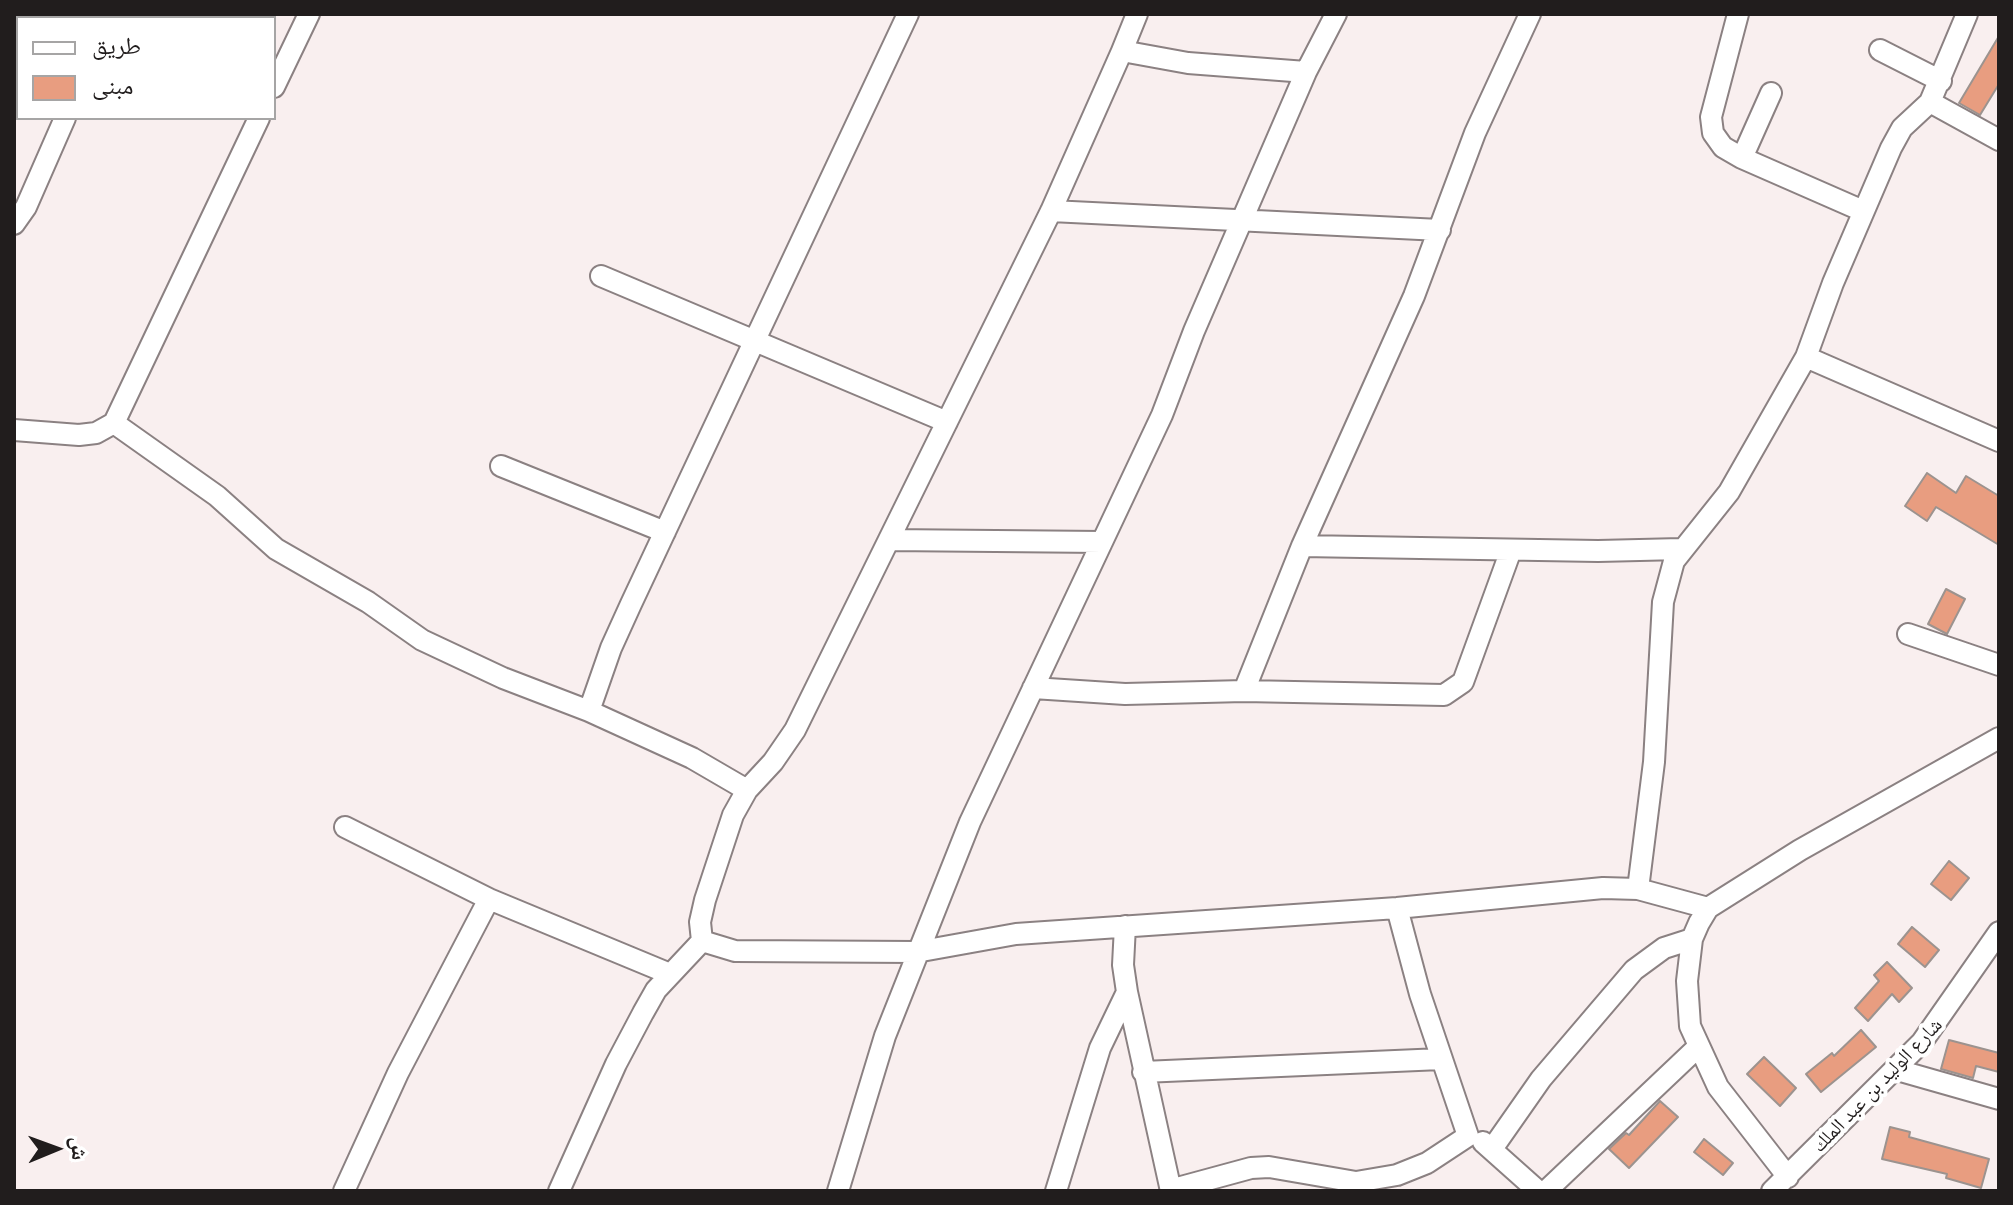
<!DOCTYPE html>
<meta charset="utf-8">
<style>
body{margin:0}
#map{position:relative;width:2013px;height:1205px;overflow:hidden;background:#f9efef;font-family:Lato,"Noto Naskh Arabic",sans-serif}
canvas{display:block}
.frame{position:absolute;inset:0;border:16px solid #211d1d;pointer-events:none}
.legend{position:absolute;left:16px;top:16px;width:260px;height:104px;box-sizing:border-box;background:#fff;border:2px solid #a6a5a5;margin:0;padding:10px 14px;list-style:none;font-size:24px;color:#211d1d}
.legend li{display:flex;align-items:center;gap:16px;height:40px}
.legend b{width:40px;border:2px solid #a6a5a5}
.north{position:absolute;left:16px;top:1109px;width:80px;height:80px;-webkit-text-stroke:6px #fff;paint-order:stroke;rotate:89deg;font-size:22px;font-weight:700;line-height:32px;text-align:center;color:#211d1d}
.north::after{content:'';display:block;margin:auto;width:28px;height:36px;background:#211d1d;clip-path:polygon(50% 0,100% 100%,50% 72%,0 100%)}
</style>
<div id="map">
<canvas width="2013" height="1205"></canvas>
<div class="frame"></div>
<ul class="legend">
<li><b style="height:10px;background:#fff"></b>طريق</li>
<li><b style="height:22px;background:#e89d80"></b>مبنى</li>
</ul>
<div class="north">ش</div>
</div>
<script>
const ctx = document.querySelector('canvas').getContext('2d');
ctx.lineJoin = 'round';
function paint(path, color) {
  ctx.fillStyle = color;
  ctx.fill(path, 'evenodd');
}
function toPath(rows) {
  const path = new Path2D();
  for (const r of rows) {
    path.moveTo(r[0], r[1]);
    for (let i = 2; i < r.length; i += 2) path.lineTo(r[i], r[i + 1]);
  }
  return path;
}
function stroke(path, color, width, dash) {
  ctx.strokeStyle = color;
  ctx.lineWidth = width;
  ctx.lineCap = dash ? 'butt' : 'round';
  ctx.setLineDash(dash || []);
  ctx.stroke(path);
}
function drawText(font, color, halo, rows, align = 'center') {
  ctx.font = font + ' Lato,"Noto Naskh Arabic",sans-serif';
  ctx.lineWidth = 8;
  ctx.setLineDash([]);
  ctx.textBaseline = 'middle';
  ctx.strokeStyle = halo;
  ctx.fillStyle = color;
  for (const [text, x, y, turn = 0] of rows) {
    ctx.save();
    ctx.translate(x, y);
    ctx.rotate((+turn || 0) * Math.PI / 180);
    ctx.textAlign = isNaN(turn) ? turn : align;
    if (halo) ctx.strokeText(text, 0, 0);
    ctx.fillText(text, 0, 0);
    ctx.restore();
  }
}
const building = toPath([
 [1999,36,1999,84,1980,115,1959,103,1999,36],
 [1927,473,1956,493,1966,476,1999,496,1999,545,1936,507,1927,521,1905,506,1927,473],
 [1946,589,1965,599,1947,634,1928,624,1946,589],
 [1949,861,1969,878,1951,900,1931,884,1949,861],
 [1912,927,1939,950,1925,967,1898,944,1912,927],
 [1887,962,1912,988,1899,1002,1892,994,1868,1021,1855,1008,1879,981,1874,975,1887,962],
 [1861,1030,1876,1047,1821,1092,1806,1074,1832,1053,1834,1056,1861,1030],
 [1949,1040,1999,1053,1999,1072,1976,1066,1973,1078,1941,1069,1949,1040],
 [1764,1057,1796,1088,1780,1106,1747,1074,1764,1057],
 [1660,1101,1678,1117,1629,1168,1609,1149,1626,1133,1629,1135,1660,1101],
 [1890,1127,1910,1132,1909,1137,1989,1159,1981,1188,1946,1178,1947,1174,1882,1159,1890,1127],
 [1704,1139,1733,1163,1723,1175,1694,1152,1704,1139]
]);
const minor = toPath([
 [1137,14,1122,51,1188,63,1306,72,1336,14],
 [1738,14,1711,117,1713,133,1723,147,1742,158,1863,211],
 [111,18,113,14],
 [1880,50,1941,81],
 [274,87,309,14],
 [1930,102,1999,140],
 [1742,158,1771,93],
 [1051,211,1440,230],
 [14,224,26,207,65,118],
 [601,276,947,422],
 [1806,357,1999,441],
 [114,423,217,496,276,549,368,602,422,640,503,678,589,711],
 [14,430,79,435,96,433,114,423,259,118],
 [501,466,665,532],
 [889,540,1102,542],
 [1302,546,1598,551,1681,549],
 [1908,634,1999,665],
 [1033,688,1125,694,1244,691,1444,695,1463,682,1511,550],
 [1244,691,1302,546,1414,296,1475,133,1530,14],
 [747,790,692,758,589,711,611,648,631,604,908,14],
 [345,827,489,899],
 [1638,889,1654,762,1663,602,1674,561,1729,492,1806,357,1833,283,1891,148,1902,128,1930,102,1967,14],
 [1125,926,1123,965,1127,992,1171,1191],
 [702,941,735,951,916,952,1016,934,1397,908,1603,888,1638,889,1708,908],
 [1897,1070,1999,1099],
 [1143,1072,1441,1059],
 [1483,1142,1538,1191],
 [1492,1149,1541,1079,1634,970,1664,948,1692,939],
 [1788,1177,1718,1087,1690,1026,1687,981,1692,939,1699,923,1708,908,1800,850,1999,738],
 [1170,1190,1251,1168,1269,1167,1356,1182,1397,1175,1427,1163,1468,1136,1420,994,1397,908],
 [344,1191,398,1073,489,899,670,974],
 [559,1191,616,1064,643,1013,656,990,702,941,700,922,705,900,733,815,747,790,773,762,795,730,1051,211,1122,51],
 [838,1191,885,1036,970,822,1162,415,1194,331,1306,72],
 [1056,1191,1100,1048,1127,992],
 [1546,1191,1698,1047],
 [1772,1191,1922,1042,1999,932]
]);
const streetNames = [
 ["شارع الوليد بن عبد الملك",1877,1085,-46]
];
paint(building, '#e89d80');
stroke(building, '#9c938f', 2);
stroke(minor, '#8b8182', 24);
stroke(minor, '#fff', 20);
drawText('20px', '#211d1d', '#fff', streetNames);
</script>
